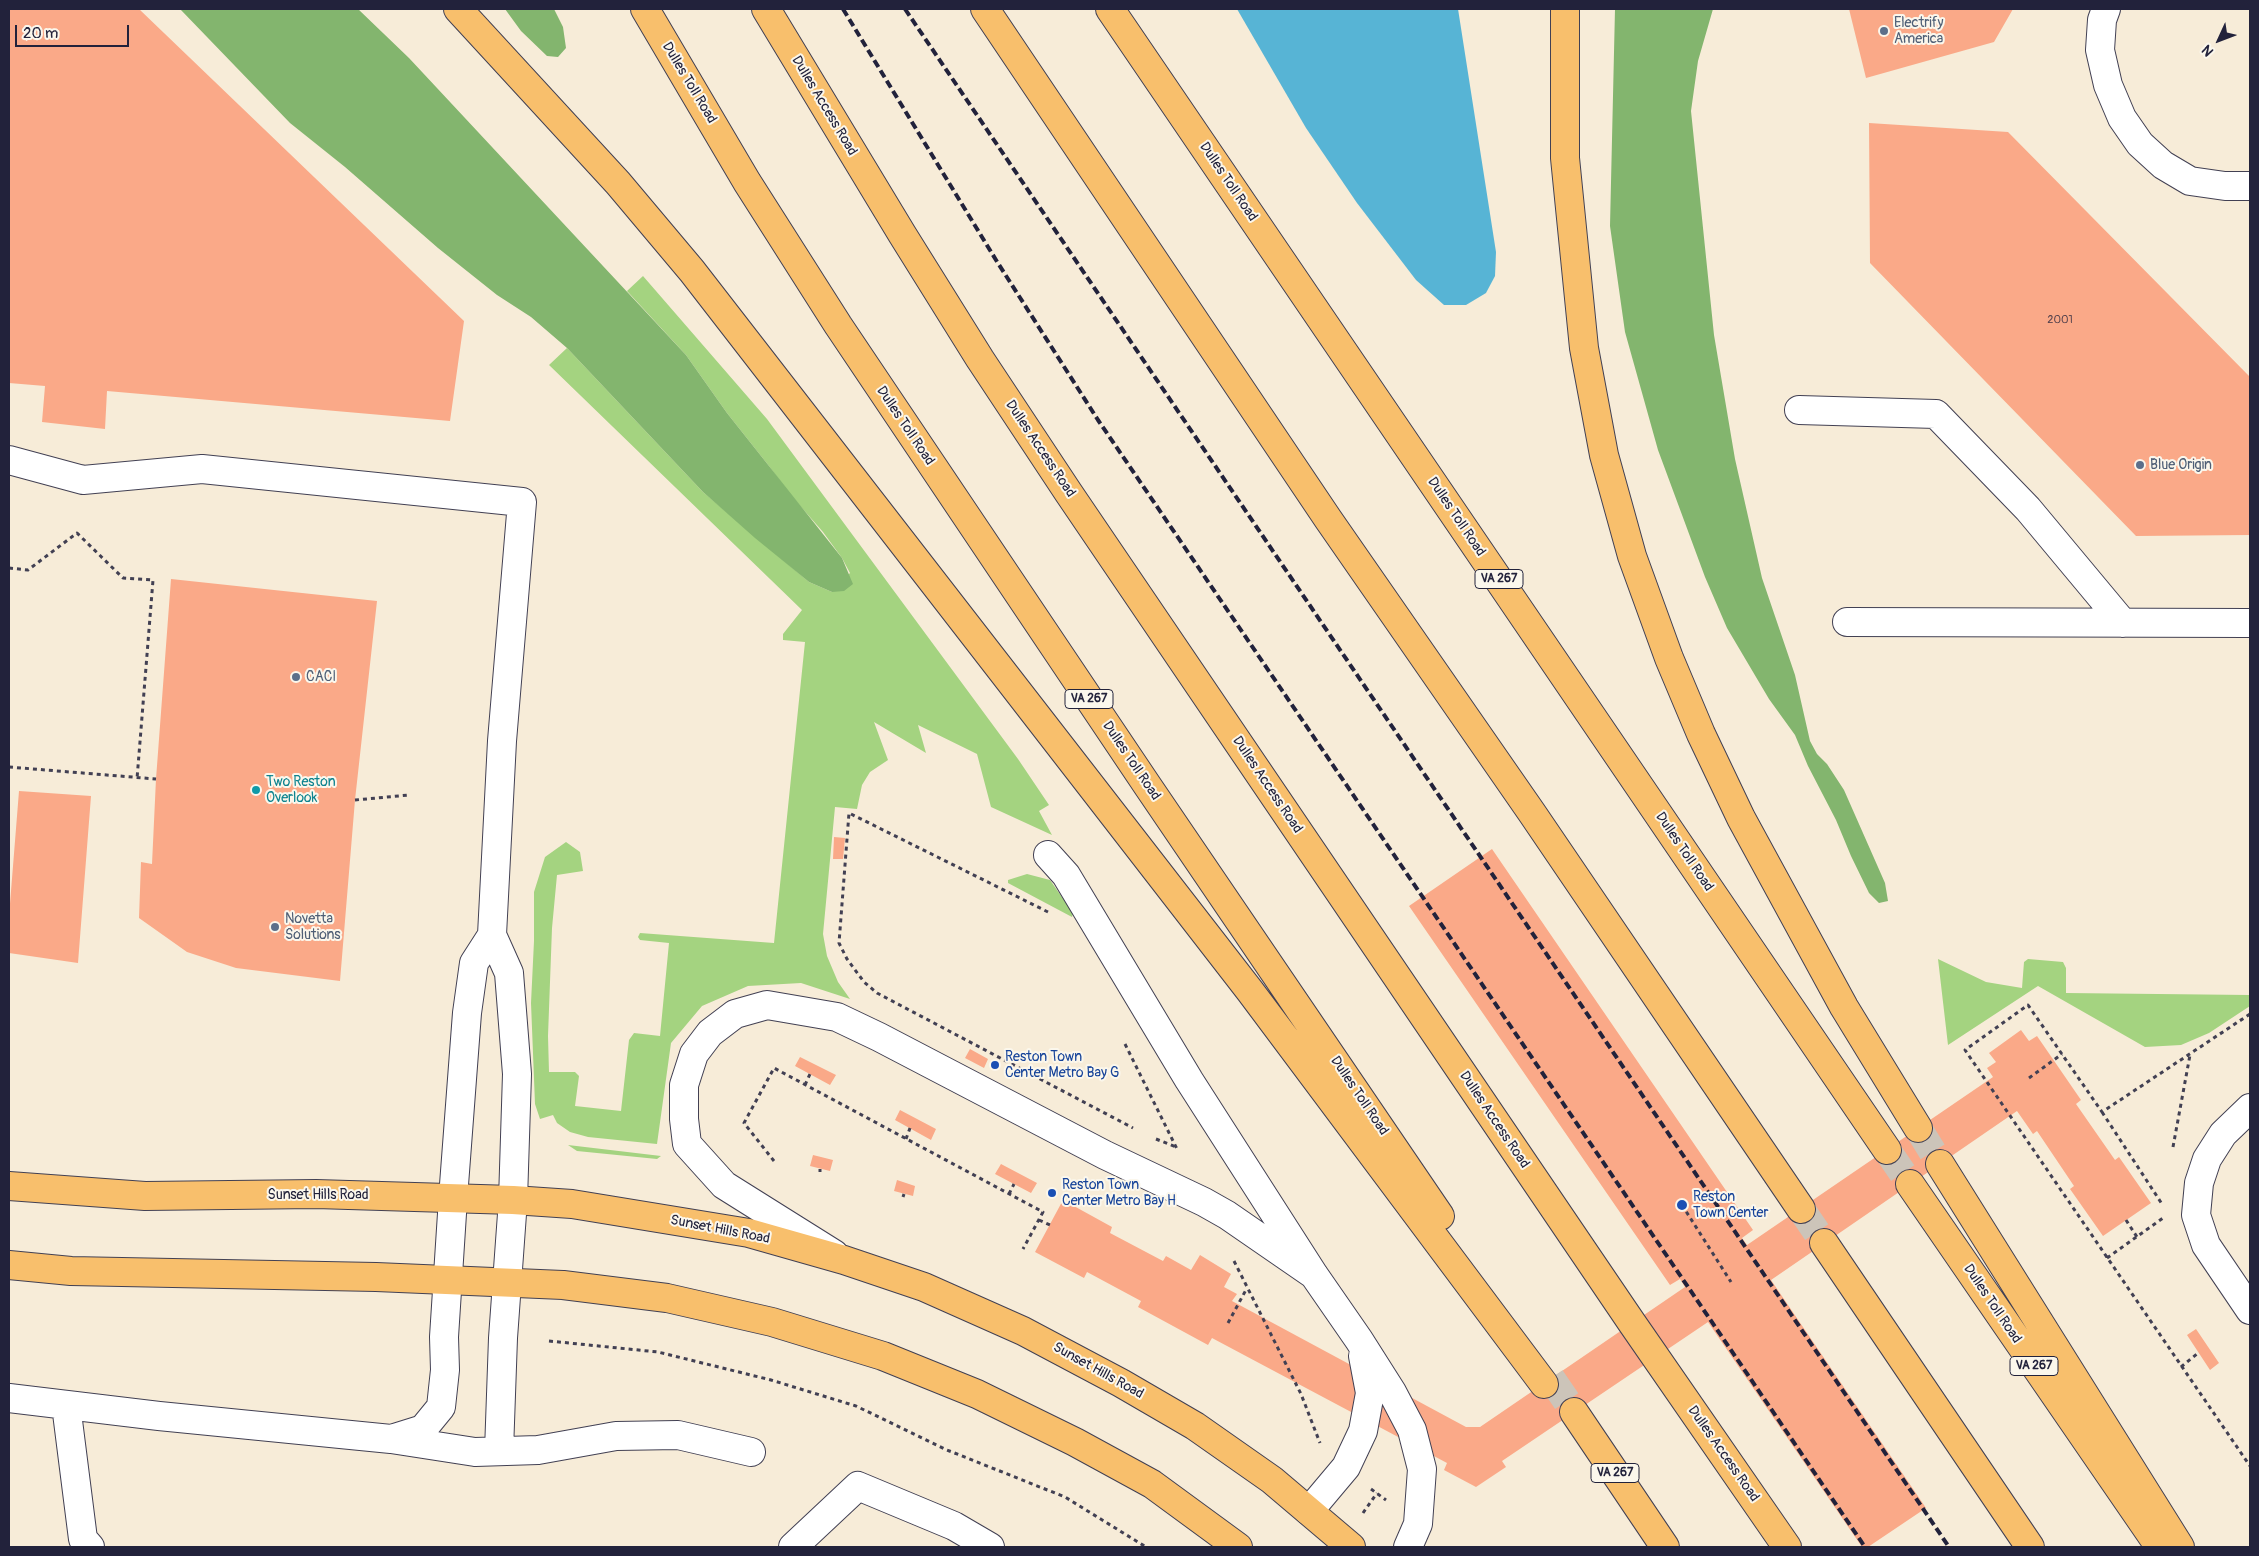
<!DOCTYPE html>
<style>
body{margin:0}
#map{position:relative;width:2259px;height:1556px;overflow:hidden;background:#f7ecd8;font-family:Pangolin,sans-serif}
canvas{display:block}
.frame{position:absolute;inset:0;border:10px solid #22223b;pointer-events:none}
.north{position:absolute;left:2194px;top:15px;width:50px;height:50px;-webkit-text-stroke:4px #fbf7ec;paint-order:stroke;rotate:227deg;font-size:14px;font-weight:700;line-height:20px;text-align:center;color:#22223b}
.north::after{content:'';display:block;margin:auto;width:18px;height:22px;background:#22223b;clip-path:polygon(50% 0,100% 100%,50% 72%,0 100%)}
.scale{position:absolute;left:15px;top:25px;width:114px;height:22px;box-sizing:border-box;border:2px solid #22223b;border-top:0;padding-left:6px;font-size:15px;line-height:18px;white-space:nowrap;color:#22223b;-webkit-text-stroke:4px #fbf7ec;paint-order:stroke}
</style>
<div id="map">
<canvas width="2259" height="1556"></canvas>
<div class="frame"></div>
<div class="north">N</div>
<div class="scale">20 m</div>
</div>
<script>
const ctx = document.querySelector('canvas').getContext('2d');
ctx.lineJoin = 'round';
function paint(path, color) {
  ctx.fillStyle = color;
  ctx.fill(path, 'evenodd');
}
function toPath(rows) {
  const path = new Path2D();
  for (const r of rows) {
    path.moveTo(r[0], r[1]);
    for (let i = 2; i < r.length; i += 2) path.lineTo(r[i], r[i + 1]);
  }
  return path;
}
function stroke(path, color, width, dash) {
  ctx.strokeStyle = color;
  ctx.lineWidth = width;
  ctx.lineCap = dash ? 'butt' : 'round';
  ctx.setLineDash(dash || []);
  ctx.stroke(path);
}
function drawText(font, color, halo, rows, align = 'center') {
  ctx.font = font + ' Pangolin,sans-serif';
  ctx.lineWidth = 4;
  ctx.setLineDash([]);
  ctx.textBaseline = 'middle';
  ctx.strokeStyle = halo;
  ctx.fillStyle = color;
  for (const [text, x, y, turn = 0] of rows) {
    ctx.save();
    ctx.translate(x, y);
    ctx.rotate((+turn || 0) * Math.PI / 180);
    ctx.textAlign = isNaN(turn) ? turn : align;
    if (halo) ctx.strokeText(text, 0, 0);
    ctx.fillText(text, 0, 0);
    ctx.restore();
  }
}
const green = toPath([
 [643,276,767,419,1018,759,1049,805,1039,811,1052,835,991,807,977,754,918,725,926,753,874,722,888,760,870,772,862,785,857,809,835,807,823,934,827,956,838,982,850,999,801,983,748,986,702,1006,671,1043,657,1144,588,1137,570,1132,557,1123,553,1115,540,1119,535,1104,531,1003,534,941,534,892,545,857,566,842,580,852,583,871,557,875,552,928,548,1036,549,1072,575,1072,579,1076,575,1106,621,1111,629,1040,634,1033,660,1036,669,943,640,940,638,937,640,933,774,943,805,642,783,640,783,634,802,610,549,365,567,348,703,492,809,582,832,592,850,573,842,558,823,532,788,492,769,466,727,413,686,355,627,291],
 [1027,874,1050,880,1073,913,1072,917,1008,883,1008,880],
 [1938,959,1986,982,2022,988,2024,962,2028,959,2063,962,2066,968,2066,993,2250,995,2250,1006,2209,1033,2181,1045,2145,1047,2038,986,1948,1045],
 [568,1145,661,1156,657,1159,577,1151]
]);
const forest = toPath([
 [180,9,358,9,409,58,686,355,727,413,842,558,853,584,844,591,832,592,809,582,755,538,703,492,567,348,531,317,497,295,438,248,345,167,290,123],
 [505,9,554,9,563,27,566,48,558,57,547,56,521,31],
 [1615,9,1713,9,1698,61,1691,111,1714,335,1735,459,1762,578,1795,675,1810,741,1817,754,1827,764,1844,790,1885,883,1888,901,1879,903,1869,893,1851,856,1836,820,1808,766,1795,735,1769,699,1727,628,1705,577,1658,450,1625,332,1610,226]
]);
const water = toPath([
 [1237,9,1458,9,1496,252,1495,276,1486,293,1466,305,1444,305,1416,280,1357,203,1306,128]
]);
const building = toPath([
 [9,9,139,9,464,321,450,421,107,391,105,429,42,422,45,386,9,383],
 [1849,9,2013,9,1994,42,1866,78],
 [1869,123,2008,132,2250,377,2250,535,2136,536,1870,263],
 [171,579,377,601,355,800,340,981,236,968,187,952,139,918,141,862,152,864,156,779],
 [19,791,91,796,78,963,9,953,9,916],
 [834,837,845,838,843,859,833,859],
 [1492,849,1753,1230,1742,1238,1747,1245,1993,1077,1987,1068,1996,1062,1989,1053,2021,1030,2029,1041,2037,1036,2081,1100,2076,1104,2115,1160,2119,1157,2151,1203,2103,1236,2070,1189,2074,1186,2037,1131,2033,1134,2017,1111,1771,1280,1926,1508,1868,1547,1862,1547,1708,1322,1502,1461,1506,1467,1476,1487,1444,1470,1447,1463,1212,1338,1208,1345,1138,1307,1141,1301,1087,1272,1084,1278,1035,1252,1063,1200,1112,1227,1110,1233,1163,1261,1166,1256,1191,1270,1200,1255,1231,1274,1224,1287,1237,1294,1232,1301,1466,1427,1480,1427,1685,1287,1680,1279,1670,1285,1409,906],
 [970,1049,988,1059,984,1068,965,1058],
 [800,1057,836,1075,830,1085,795,1066],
 [900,1110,936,1129,931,1140,895,1120],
 [813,1155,833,1160,830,1171,810,1166],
 [1001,1164,1037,1183,1031,1193,995,1174],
 [897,1180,915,1186,913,1196,894,1191],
 [2196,1329,2219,1363,2210,1370,2187,1335]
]);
const highwayTunnel = toPath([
 [1918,1128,1940,1164],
 [1887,1150,1910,1184],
 [1801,1209,1824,1243],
 [1551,1378,1574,1412]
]);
const path = toPath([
 [9,568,28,570,77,533,123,578,153,580,137,779],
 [9,767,156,779],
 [355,800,409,795],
 [1048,912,849,813,839,943,847,959,864,982,877,993,1133,1128],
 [2250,1014,2102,1112,2028,1005,1965,1050,2250,1466],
 [1125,1044,1178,1151],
 [2029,1078,2062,1054],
 [805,1085,810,1074],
 [2102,1112,2162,1204],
 [906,1139,910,1128],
 [1156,1139,1176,1147],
 [2173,1147,2190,1055],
 [774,1161,744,1123,774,1068,1043,1212,1023,1249],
 [820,1172,820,1169],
 [1009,1194,1014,1184],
 [903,1197,904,1194],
 [1682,1205,1731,1282],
 [1039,1220,1050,1225],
 [2126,1220,2137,1237],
 [2107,1258,2163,1218],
 [1234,1261,1301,1394,1320,1443],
 [1228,1323,1247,1288],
 [549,1341,658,1352,771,1380,856,1406,947,1450,1065,1497,1146,1547],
 [2181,1367,2198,1353],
 [1371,1489,1386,1500],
 [1363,1513,1377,1493]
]);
const minor = toPath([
 [2106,9,2102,20,2100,50,2108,85,2122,118,2140,144,2163,165,2190,181,2225,186,2250,186],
 [1799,410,1936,414,2028,509,2123,623],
 [9,460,83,480,202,469,522,502,502,741,492,935,474,963,467,1013,453,1198,444,1337,445,1370,441,1407,423,1429,391,1439],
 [1847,622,2250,623],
 [1048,855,1066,875,1189,1080,1314,1275,1359,1340,1392,1392,1412,1430,1422,1469,1418,1524,1408,1547],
 [492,935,509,973,517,1074,513,1200,503,1338,499,1451],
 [2250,1108,2223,1134,2207,1159,2199,1183,2196,1215,2206,1245,2250,1310],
 [834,1254,724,1185,687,1144,684,1119,684,1085,694,1054,710,1033,735,1014,767,1005,837,1017,879,1037,1105,1155,1204,1202,1227,1215,1314,1275],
 [9,1398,159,1416,391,1439,475,1452,538,1450,616,1436,678,1435,751,1452],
 [66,1405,83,1539,90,1547],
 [1309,1511,1346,1467,1363,1431,1370,1393,1363,1356],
 [793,1547,858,1486,954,1526,990,1547]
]);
const major = toPath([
 [9,1186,145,1196,316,1194,513,1200,572,1204,749,1233,844,1260,924,1287,1023,1331,1121,1383,1195,1426,1272,1480,1351,1547],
 [9,1265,71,1271,376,1277,563,1285,667,1298,772,1322,883,1356,977,1394,1075,1442,1152,1484,1238,1547]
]);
const highway = toPath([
 [458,9,618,183,692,271,1250,991,1544,1384],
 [645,9,747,182,838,325,1147,785,1440,1216],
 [766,9,902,234,980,359,1068,492,1632,1323,1787,1547],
 [985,9,1328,519,1532,813,1801,1209],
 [1110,9,1887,1150],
 [1565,9,1565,158,1584,348,1604,455,1632,556,1669,658,1701,734,1741,818,1844,1007,1918,1128],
 [1940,1164,2180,1547],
 [1910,1184,2159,1546],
 [1824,1243,2030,1547],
 [1574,1412,1665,1547]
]);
const rail = toPath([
 [843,9,996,260,1098,420,1865,1547],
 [905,9,1949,1547]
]);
const markers = [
 [1884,31,5,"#5c6f8a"],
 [2140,465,5,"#5c6f8a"],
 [296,677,5,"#5c6f8a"],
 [256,790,5,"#0f9aa8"],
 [275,927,5,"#5c6f8a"],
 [995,1065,5,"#1a4fb4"],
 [1052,1193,5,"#1a4fb4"],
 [1682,1205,6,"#1a4fb4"]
];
const numberNames = [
 ["2001",2060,320]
];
const shields = [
 [1499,579,48],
 [1089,699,48],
 [2034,1366,48],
 [1615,1473,48]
];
const shieldNames = [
 ["VA 267",1499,579],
 ["VA 267",1089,699],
 ["VA 267",2034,1366],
 ["VA 267",1615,1473]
];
const serviceNames = [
 ["Electrify",1894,23],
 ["America",1894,39],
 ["Blue Origin",2150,465],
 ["CACI",306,677],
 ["Novetta",285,919],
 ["Solutions",285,935]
];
const streetNames = [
 ["Dulles Toll Road",689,83,59],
 ["Dulles Access Road",824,106,59],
 ["Dulles Toll Road",1228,182,56],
 ["Dulles Toll Road",905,426,56],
 ["Dulles Access Road",1040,449,56],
 ["Dulles Toll Road",1456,517,56],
 ["Dulles Toll Road",1131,761,56],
 ["Dulles Access Road",1267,785,56],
 ["Dulles Toll Road",1684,852,56],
 ["Dulles Toll Road",1359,1096,56],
 ["Dulles Access Road",1494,1120,56],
 ["Sunset Hills Road",318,1195],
 ["Sunset Hills Road",720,1230,11],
 ["Dulles Toll Road",1992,1304,56],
 ["Sunset Hills Road",1098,1371,29],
 ["Dulles Access Road",1723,1454,55]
];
const cultureNames = [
 ["Two Reston",266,782],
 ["Overlook",266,798]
];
const transitNames = [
 ["Reston Town",1005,1057],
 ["Center Metro Bay G",1005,1073],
 ["Reston Town",1062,1185],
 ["Center Metro Bay H",1062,1201],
 ["Reston",1693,1197],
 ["Town Center",1693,1213]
];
paint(green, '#a4d380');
paint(forest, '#83b56e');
paint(water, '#57b4d5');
paint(building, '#faa988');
stroke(highwayTunnel, '#ccc4b9', 28, [28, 14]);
stroke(minor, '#424053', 30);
stroke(major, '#424053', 30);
stroke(highway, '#424053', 30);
stroke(path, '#424053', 3, [4, 4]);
stroke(minor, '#fff', 28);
stroke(major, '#f8bf6c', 28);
stroke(highway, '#f8bf6c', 28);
stroke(rail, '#22223b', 4, [8, 4]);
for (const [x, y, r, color] of markers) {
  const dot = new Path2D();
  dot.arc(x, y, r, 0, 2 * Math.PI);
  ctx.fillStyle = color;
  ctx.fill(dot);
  stroke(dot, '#fbf7ec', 2);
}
drawText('11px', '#58444e', null, numberNames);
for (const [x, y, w] of shields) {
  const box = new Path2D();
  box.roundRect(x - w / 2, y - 9.5, w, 19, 4);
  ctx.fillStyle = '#fbf7ec';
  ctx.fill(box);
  stroke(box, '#22223b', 1);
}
drawText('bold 12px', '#22223b', null, shieldNames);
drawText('14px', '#4e5e75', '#fbf7ec', serviceNames, 'left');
drawText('14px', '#22223b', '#fbf7ec', streetNames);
drawText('14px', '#0d838f', '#fbf7ec', cultureNames, 'left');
drawText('14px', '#164399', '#fbf7ec', transitNames, 'left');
</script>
